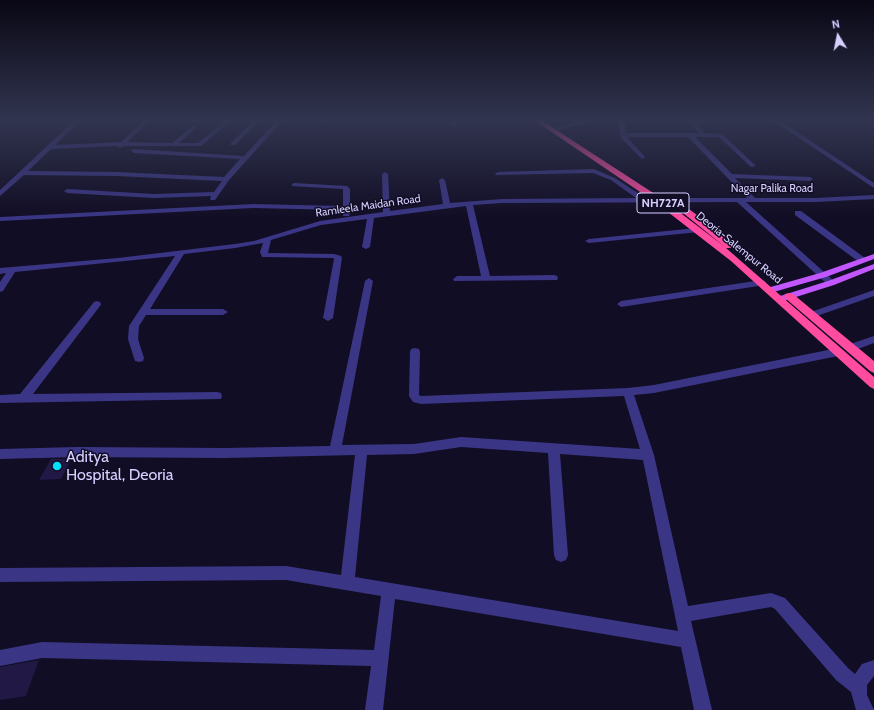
<!DOCTYPE html>
<style>
body{margin:0}
#map{position:relative;width:874px;height:710px;overflow:hidden;background:#110d24;font-family:Cabin,sans-serif}
canvas{display:block}
.north{position:absolute;left:818px;top:16px;width:40px;height:40px;-webkit-text-stroke:3px #110d24;paint-order:stroke;rotate:350deg;font-size:11px;font-weight:700;line-height:16px;text-align:center;color:#d6d0ff}
.north::after{content:'';display:block;margin:auto;width:14px;height:18px;background:#d6d0ff;clip-path:polygon(50% 0,100% 100%,50% 72%,0 100%)}
</style>
<div id="map">
<canvas width="874" height="710"></canvas>
<div class="north">N</div>
</div>
<script>
const ctx = document.querySelector('canvas').getContext('2d');
ctx.lineJoin = 'round';
function paint(path, color) {
  ctx.fillStyle = color;
  ctx.fill(path, 'evenodd');
}
function toPath(rows) {
  const path = new Path2D();
  for (const r of rows) {
    path.moveTo(r[0], r[1]);
    for (let i = 2; i < r.length; i += 2) path.lineTo(r[i], r[i + 1]);
  }
  return path;
}
function stroke(path, color, width, dash) {
  ctx.strokeStyle = color;
  ctx.lineWidth = width;
  ctx.lineCap = dash ? 'butt' : 'round';
  ctx.setLineDash(dash || []);
  ctx.stroke(path);
}
function drawText(font, color, halo, rows, align = 'center') {
  ctx.font = font + ' Cabin,sans-serif';
  ctx.lineWidth = 3;
  ctx.setLineDash([]);
  ctx.textBaseline = 'middle';
  ctx.strokeStyle = halo;
  ctx.fillStyle = color;
  for (const [text, x, y, turn = 0] of rows) {
    ctx.save();
    ctx.translate(x, y);
    ctx.rotate((+turn || 0) * Math.PI / 180);
    ctx.textAlign = isNaN(turn) ? turn : align;
    if (halo) ctx.strokeText(text, 0, 0);
    ctx.fillText(text, 0, 0);
    ctx.restore();
  }
}
const building = toPath([
 [51,459,71,459,61,479,39,480],
 [39,660,26,696,0,700,0,667]
]);
const minor = toPath([
 [75,120,81,120,55,145,121,142,145,120,151,120,127,142,172,143,194,125,196,126,196,128,179,143,198,143,226,120,232,120,201,146,124,146,120,148,117,146,51,149,28,171,117,172,224,177,240,159,134,153,131,151,134,149,244,156,277,120,283,120,229,180,215,200,211,200,210,199,211,196,154,198,67,193,64,191,67,189,154,194,214,192,222,181,117,176,24,175,0,196,0,190,75,120],
 [254,120,260,120,235,145,231,145,231,143,254,120],
 [322,120,328,120,324,124,321,122,322,120],
 [448,120,454,120,456,126,452,126,448,120],
 [588,120,594,121,558,130,555,128,588,120],
 [618,120,624,120,626,133,699,133,688,120,694,120,704,133,722,134,756,166,751,167,719,137,695,137,732,174,810,177,813,179,810,181,735,178,755,198,816,198,874,195,874,199,816,202,746,202,834,281,835,283,834,285,828,285,737,202,502,203,473,205,490,276,554,275,557,276,558,278,557,280,454,281,453,279,457,276,481,276,466,206,374,218,370,247,366,249,362,247,367,219,321,225,271,240,268,253,334,254,341,256,342,258,333,318,328,321,323,318,334,259,333,258,265,257,262,257,260,252,263,243,235,248,184,254,150,309,223,309,228,312,223,315,146,315,139,326,138,339,144,358,143,361,139,362,135,361,134,358,128,339,129,326,175,256,15,272,3,291,0,292,0,282,6,273,0,274,0,268,118,258,235,244,254,241,320,221,383,212,382,174,385,172,388,174,390,211,443,204,439,180,442,178,445,180,450,203,502,199,636,198,611,180,593,173,496,175,495,174,498,172,594,169,615,178,645,198,747,198,688,137,627,137,645,157,642,159,621,138,618,120],
 [772,120,779,120,874,183,874,188,772,120],
 [294,183,347,186,350,189,350,214,349,216,343,216,343,210,253,208,0,221,0,217,253,204,343,206,343,189,292,186,292,184,294,183],
 [795,211,801,211,865,258,865,262,859,262,795,215,795,211],
 [696,228,700,230,699,232,589,243,585,241,589,239,696,228],
 [369,278,373,281,342,445,414,444,461,437,640,449,624,396,421,404,413,402,409,396,410,352,411,349,415,348,419,349,420,352,419,395,421,396,628,388,654,385,838,348,842,349,843,352,842,355,838,356,654,393,634,395,654,455,688,606,771,593,785,598,848,668,855,674,862,664,874,660,874,676,867,685,867,695,874,710,856,710,851,692,836,680,775,609,771,607,691,621,712,710,694,710,681,647,395,599,383,710,365,710,371,666,42,658,0,666,0,650,42,642,374,650,381,596,286,580,0,582,0,568,286,566,341,575,355,455,225,458,77,457,0,459,0,449,77,447,225,448,330,446,365,281,369,278],
 [461,447,548,453,554,555,556,560,561,562,566,560,568,555,560,454,643,460,678,631,355,577,367,455,414,454,461,447],
 [762,280,765,281,766,283,765,285,621,307,617,304,621,301,762,280],
 [874,290,874,296,814,317,808,317,806,315,808,313,874,290],
 [97,301,100,302,101,304,100,306,33,394,217,392,221,393,222,396,221,399,0,403,0,395,20,394,94,302,97,301],
 [874,336,874,343,850,352,845,348,847,345,874,336]
]);
const major = toPath([
 [874,254,874,259,826,277,770,293,766,290,767,288,820,273,874,254],
 [874,264,874,269,834,285,780,302,776,299,777,297,828,281,874,264]
]);
const highway = toPath([
 [534,120,541,120,661,198,725,247,667,200,671,198,674,198,701,218,734,246,732,248,726,248,874,377,874,389,870,387,731,261,655,202,534,120],
 [789,293,793,294,874,361,874,373,870,371,785,298,784,296,785,294,789,293]
]);
const markers = [
 [57,466,5,"#00e0fb"]
];
const farStreetnames = [
 ["Nagar Palika Road",772,189],
 ["Ramleela Maidan Road",368,206,-8],
 ["Deoria-Salempur Road",739,248,39]
];
const shields = [
 [663,203,52]
];
const shieldNames = [
 ["NH727A",663,203]
];
const nearPoinames = [
 ["Aditya",66,457],
 ["Hospital, Deoria",66,475]
];
paint(building, '#221846');
paint(minor, '#3a3685');
paint(major, '#c257ff');
paint(highway, '#ff4ba0');
const sky = ctx.createLinearGradient(0, 0, 0, 219);
sky.addColorStop(0, '#090714');
sky.addColorStop(0.55, '#323550');
sky.addColorStop(1, '#32355000');
ctx.fillStyle = sky;
ctx.fillRect(0, 0, 874, 219);
for (const [x, y, r, color] of markers) {
  const dot = new Path2D();
  dot.arc(x, y, r, 0, 2 * Math.PI);
  ctx.fillStyle = color;
  ctx.fill(dot);
  stroke(dot, '#110d24', 1.5);
}
drawText('11px', '#d6d0ff', '#110d24', farStreetnames);
for (const [x, y, w] of shields) {
  const box = new Path2D();
  box.roundRect(x - w / 2, y - 10, w, 20, 3);
  ctx.fillStyle = '#110d24';
  ctx.fill(box);
  stroke(box, '#d6d0ff', 1);
}
drawText('bold 12px', '#d6d0ff', null, shieldNames);
drawText('16px', '#d6d0ff', '#110d24', nearPoinames, 'left');
</script>
